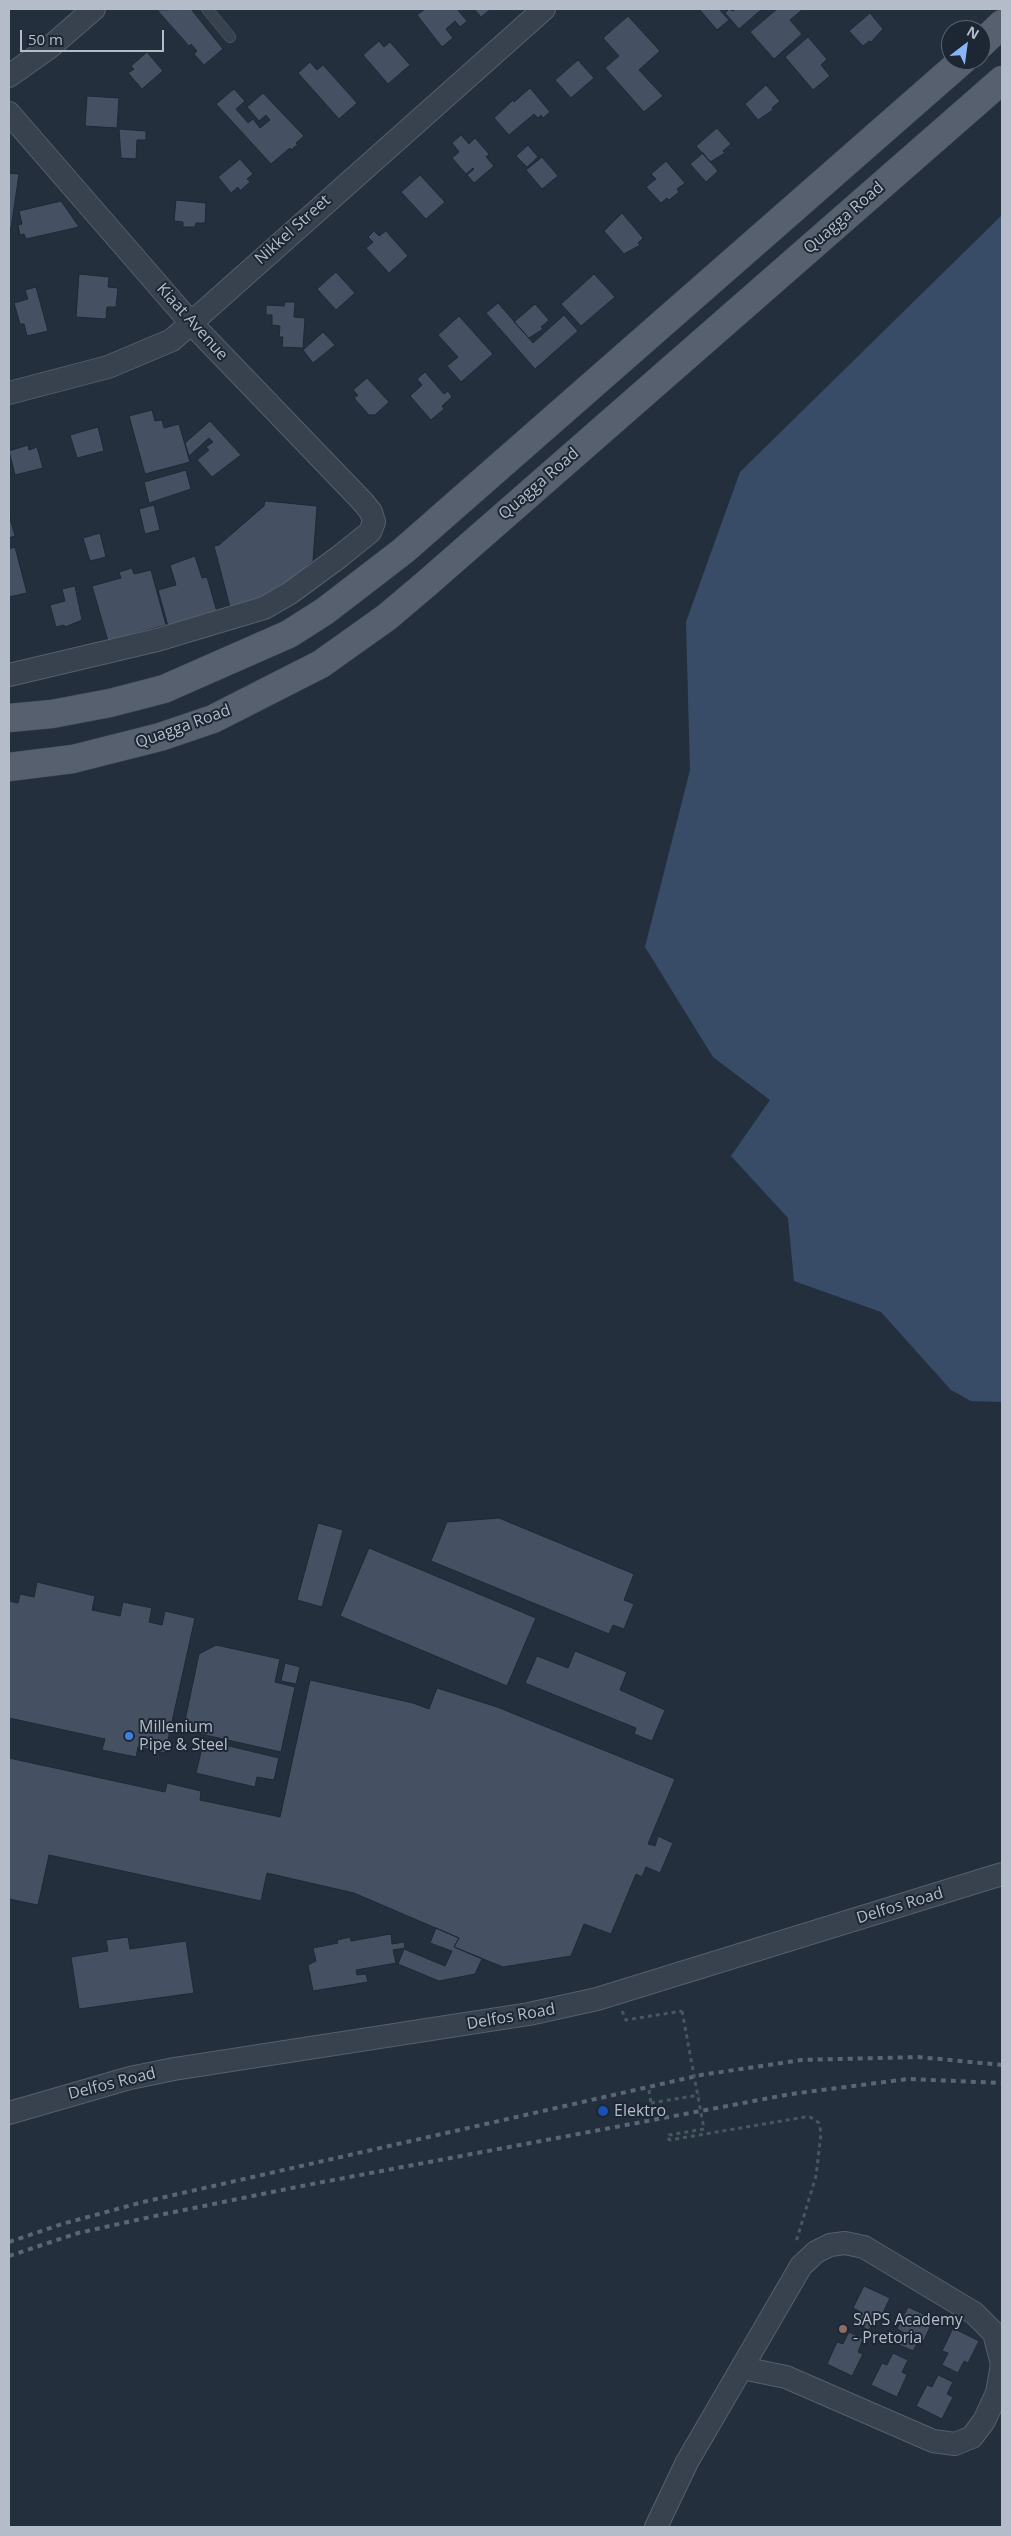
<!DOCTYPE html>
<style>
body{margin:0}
#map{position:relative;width:1011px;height:2536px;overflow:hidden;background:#242f3e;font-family:"Open Sans",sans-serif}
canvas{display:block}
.frame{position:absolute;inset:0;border:10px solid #b4bcc9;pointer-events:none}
.north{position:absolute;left:941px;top:20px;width:50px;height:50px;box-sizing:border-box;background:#1d2633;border:1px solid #59626f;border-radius:50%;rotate:30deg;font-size:14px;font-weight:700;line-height:20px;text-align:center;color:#b4bcc9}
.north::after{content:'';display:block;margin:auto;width:18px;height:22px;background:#8ab4f8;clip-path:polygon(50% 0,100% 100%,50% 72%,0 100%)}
.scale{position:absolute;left:20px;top:30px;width:144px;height:22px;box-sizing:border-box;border:2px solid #b4bcc9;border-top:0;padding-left:6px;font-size:15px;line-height:18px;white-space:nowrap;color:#b4bcc9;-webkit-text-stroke:4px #1d2633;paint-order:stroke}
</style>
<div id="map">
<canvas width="1011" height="2536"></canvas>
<div class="frame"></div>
<div class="north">N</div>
<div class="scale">50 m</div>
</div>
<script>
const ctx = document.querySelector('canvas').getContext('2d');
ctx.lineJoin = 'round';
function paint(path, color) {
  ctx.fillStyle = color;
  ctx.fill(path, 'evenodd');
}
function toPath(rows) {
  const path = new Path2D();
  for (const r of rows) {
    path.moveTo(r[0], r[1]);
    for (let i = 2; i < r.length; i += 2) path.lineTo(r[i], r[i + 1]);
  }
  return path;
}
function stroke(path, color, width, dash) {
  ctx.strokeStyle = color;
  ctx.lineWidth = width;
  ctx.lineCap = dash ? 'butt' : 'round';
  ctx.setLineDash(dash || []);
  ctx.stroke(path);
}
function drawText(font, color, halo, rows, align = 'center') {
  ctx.font = font + ' "Open Sans",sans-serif';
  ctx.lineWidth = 4;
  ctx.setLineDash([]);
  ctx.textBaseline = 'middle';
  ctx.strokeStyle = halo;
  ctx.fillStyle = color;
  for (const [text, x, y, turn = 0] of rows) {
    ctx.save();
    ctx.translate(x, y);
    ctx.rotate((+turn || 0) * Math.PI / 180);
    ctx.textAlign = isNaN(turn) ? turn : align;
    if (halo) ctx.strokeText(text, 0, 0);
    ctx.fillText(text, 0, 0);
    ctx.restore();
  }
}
const water = toPath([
 [1002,215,1002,1402,971,1401,951,1390,881,1312,794,1281,788,1218,731,1156,770,1100,713,1057,645,947,690,770,686,622,740,472]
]);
const building = toPath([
 [191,9,223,49,204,65,194,54,197,51,191,44,189,46,157,10,191,9],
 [425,9,457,9,467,21,460,27,455,21,446,29,453,38,442,47,417,15,425,9],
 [474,9,491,9,481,17,474,9],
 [699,9,719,9,729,20,717,30,699,9],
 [729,9,733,11,736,9,762,9,739,29,725,13,729,9],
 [777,9,803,9,790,20,802,34,774,59,750,32,777,9],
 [870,13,883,29,871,42,869,41,863,46,849,31,870,13],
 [628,16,660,51,639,70,663,96,644,112,605,68,619,56,603,38,628,16],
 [808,37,827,59,821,65,830,76,813,90,785,57,808,37],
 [379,41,384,47,390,42,410,65,388,84,363,55,379,41],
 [147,52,163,71,142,89,128,73,134,69,131,66,147,52],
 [578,60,594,78,571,98,555,80,578,60],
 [310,62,317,70,323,65,357,103,339,119,298,73,310,62],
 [766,85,780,101,772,108,773,110,758,120,745,104,766,85],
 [530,88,550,112,543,118,541,115,538,118,534,114,509,135,494,118,513,100,514,102,530,88],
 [234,89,245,101,236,109,248,123,253,119,260,128,270,120,266,115,259,121,247,107,263,93,304,136,296,143,298,144,291,150,290,148,271,164,216,104,234,89],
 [87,96,119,98,117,128,85,126,87,96],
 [717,128,731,144,723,151,725,153,710,162,696,146,717,128],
 [119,129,146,131,146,140,137,140,136,159,121,158,119,129],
 [461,135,469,144,475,138,489,154,486,157,494,166,474,183,467,175,474,169,473,168,466,174,452,158,459,152,452,143,461,135],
 [528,145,538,157,527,167,516,156,528,145],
 [703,153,718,171,706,182,690,164,703,153],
 [542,157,558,176,542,189,526,170,542,157],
 [240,159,253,174,247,179,250,182,240,191,238,187,231,193,218,177,240,159],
 [666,161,685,183,677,189,679,192,669,200,667,198,661,203,646,187,656,179,651,174,666,161],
 [9,173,19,174,11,228,9,228,9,173],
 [420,175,445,202,426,219,401,192,420,175],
 [176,200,206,203,205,223,196,223,195,227,183,227,183,222,174,221,176,200],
 [61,201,79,227,26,239,24,234,20,235,18,225,22,224,19,211,61,201],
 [622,213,643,238,638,243,640,245,624,254,604,231,622,213],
 [374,231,379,236,386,231,408,256,389,273,366,248,373,242,368,237,374,231],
 [336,272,355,293,336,310,317,289,336,272],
 [79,274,109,277,108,287,118,288,116,307,107,307,106,319,76,317,79,274],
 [594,274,615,297,581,326,561,304,594,274],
 [36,287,48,331,27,336,24,324,20,324,14,303,28,299,25,290,36,287],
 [285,302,295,302,294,317,305,318,303,348,282,347,283,337,279,337,280,326,272,325,272,315,266,315,266,305,284,306,285,302],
 [498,303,533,343,564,315,578,331,535,369,486,313,498,303],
 [535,304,549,320,541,327,543,329,529,338,514,322,535,304],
 [459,316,493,354,461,382,447,366,458,357,438,335,459,316],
 [323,332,335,345,313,363,303,350,323,332],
 [425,372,444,394,448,391,452,397,442,406,444,409,431,420,410,396,422,385,417,379,425,372],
 [367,378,389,402,375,415,369,415,354,398,358,395,353,390,367,378],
 [152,410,155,421,162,420,164,428,179,424,190,462,145,474,129,416,152,410],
 [210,421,241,455,212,477,197,460,209,450,206,447,213,442,209,438,189,456,185,443,210,421],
 [98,427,104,451,77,458,70,435,98,427],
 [28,445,29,450,37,447,43,468,15,475,9,451,28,445],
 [186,470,191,489,149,503,144,482,186,470],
 [265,501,317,506,313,561,272,597,230,607,214,546,219,545,264,506,265,501],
 [154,505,160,530,145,534,139,509,154,505],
 [9,515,15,536,9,538,9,515],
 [100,533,106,557,90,561,83,538,100,533],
 [15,547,27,593,9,597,9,549,15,547],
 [195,556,202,578,207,577,217,612,168,626,158,590,176,585,170,565,195,556],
 [132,568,134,574,151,570,166,625,108,641,92,586,121,578,119,572,132,568],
 [75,586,82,620,65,627,64,625,56,627,50,605,65,601,62,589,75,586],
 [499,1518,634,1574,624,1600,634,1604,624,1629,613,1625,609,1634,431,1561,447,1522,499,1518],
 [318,1523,343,1530,322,1607,297,1600,318,1523],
 [369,1548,536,1618,507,1686,340,1616,369,1548],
 [37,1582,95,1596,92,1610,120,1616,123,1602,152,1608,149,1622,162,1625,165,1611,195,1618,165,1753,138,1747,136,1757,102,1750,105,1739,9,1718,9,1601,18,1603,20,1594,34,1597,37,1582],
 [216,1645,280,1659,275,1682,295,1687,281,1752,183,1730,199,1654,216,1645],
 [575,1651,627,1672,620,1690,665,1710,652,1741,634,1734,636,1728,525,1683,537,1656,568,1668,575,1651],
 [285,1663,300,1667,296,1684,281,1681,285,1663],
 [310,1680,413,1703,429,1709,437,1688,497,1707,675,1779,648,1844,655,1846,658,1836,673,1843,660,1873,646,1867,642,1877,636,1874,611,1934,584,1924,571,1956,503,1967,454,1947,459,1938,354,1893,267,1873,261,1901,49,1855,38,1905,9,1899,9,1758,165,1792,167,1783,201,1791,200,1800,280,1817,310,1680],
 [204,1740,279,1758,274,1780,257,1777,255,1787,196,1773,204,1740],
 [436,1928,459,1938,454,1947,482,1959,475,1974,439,1981,398,1964,404,1949,445,1966,452,1951,430,1943,436,1928],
 [391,1934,392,1944,404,1942,405,1948,393,1950,396,1963,356,1970,357,1975,366,1974,368,1982,313,1991,308,1965,316,1961,313,1948,338,1943,337,1940,350,1937,351,1941,391,1934],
 [128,1937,130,1949,186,1941,194,1993,79,2009,71,1957,108,1951,106,1940,128,1937],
 [864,2286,890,2298,879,2321,875,2319,869,2330,853,2323,859,2311,853,2308,864,2286],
 [908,2307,934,2319,923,2342,919,2340,913,2351,897,2344,903,2332,897,2329,908,2307],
 [953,2328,979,2341,968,2363,964,2361,958,2373,942,2365,948,2353,942,2351,953,2328],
 [849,2332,863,2339,858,2352,863,2354,852,2376,827,2364,837,2342,843,2344,849,2332],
 [893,2353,908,2360,902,2372,907,2375,897,2397,871,2385,882,2363,887,2365,893,2353],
 [938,2375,953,2382,947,2394,953,2397,942,2419,916,2406,927,2385,932,2387,938,2375]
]);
const path = toPath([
 [622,2011,626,2020,682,2011],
 [649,2090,653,2117],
 [651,2103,699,2095],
 [704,2129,669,2135,667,2138,670,2140,805,2117,810,2117,819,2123,821,2133,816,2176,796,2242]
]);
const service = toPath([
 [207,9,230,37]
]);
const minor = toPath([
 [9,76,50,47,94,9],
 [9,113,191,323,363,502,371,512,374,522,370,532,339,557,290,593,264,608,157,640,9,675],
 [9,393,108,367,172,340,544,9],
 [9,2113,130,2078,174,2069,529,2014,597,1999,1002,1874],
 [656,2527,687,2462,801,2266,816,2252,830,2245,845,2243,864,2247,974,2313,994,2333,1002,2364,997,2393,984,2421,972,2437,955,2444,933,2441,786,2377,742,2368]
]);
const primary = toPath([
 [981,44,1002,24],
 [9,718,52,714,110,703,164,689,289,634,325,611,403,551,963,60],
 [9,767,73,759,160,737,213,719,321,664,387,617,426,584,1002,80]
]);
const rail = toPath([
 [9,2242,62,2224,143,2202,701,2075,801,2060,918,2057,1002,2065],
 [9,2256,78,2233,164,2214,307,2185,791,2094,908,2079,1002,2083]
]);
const pathBridge = toPath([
 [682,2011,704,2129]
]);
const markers = [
 [129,1736,5,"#3f7fe0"],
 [603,2111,6,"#1a4fb4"],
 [843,2329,5,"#8d6e63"]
];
const streetNames = [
 ["Quagga Road",844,218,-41],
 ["Nikkel Street",293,230,-42],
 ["Kiaat Avenue",192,322,48],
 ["Quagga Road",539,484,-41],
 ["Quagga Road",183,727,-20],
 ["Delfos Road",900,1906,-17],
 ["Delfos Road",511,2017,-10],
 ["Delfos Road",112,2084,-14]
];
const poiNames = [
 ["Millenium",139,1727],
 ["Pipe & Steel",139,1745],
 ["Elektro",614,2111],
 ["SAPS Academy",853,2320],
 ["- Pretoria",853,2338]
];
paint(water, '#394c67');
paint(building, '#455162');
stroke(building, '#1f2835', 1);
stroke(service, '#565f6c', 12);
stroke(minor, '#565f6c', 24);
stroke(primary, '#414a57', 29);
stroke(path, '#44595c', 3, [4, 4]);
stroke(service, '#38414e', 11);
stroke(minor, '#38414e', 22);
stroke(primary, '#56606e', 28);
stroke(rail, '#5a6575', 4, [5, 5]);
stroke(pathBridge, '#44595c', 3, [4, 4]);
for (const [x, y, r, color] of markers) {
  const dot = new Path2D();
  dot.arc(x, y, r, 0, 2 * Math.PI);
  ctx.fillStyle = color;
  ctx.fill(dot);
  stroke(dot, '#1d2633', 2);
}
drawText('16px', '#b4bcc9', '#1d2633', streetNames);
drawText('16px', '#b4bcc9', '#1d2633', poiNames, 'left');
</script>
